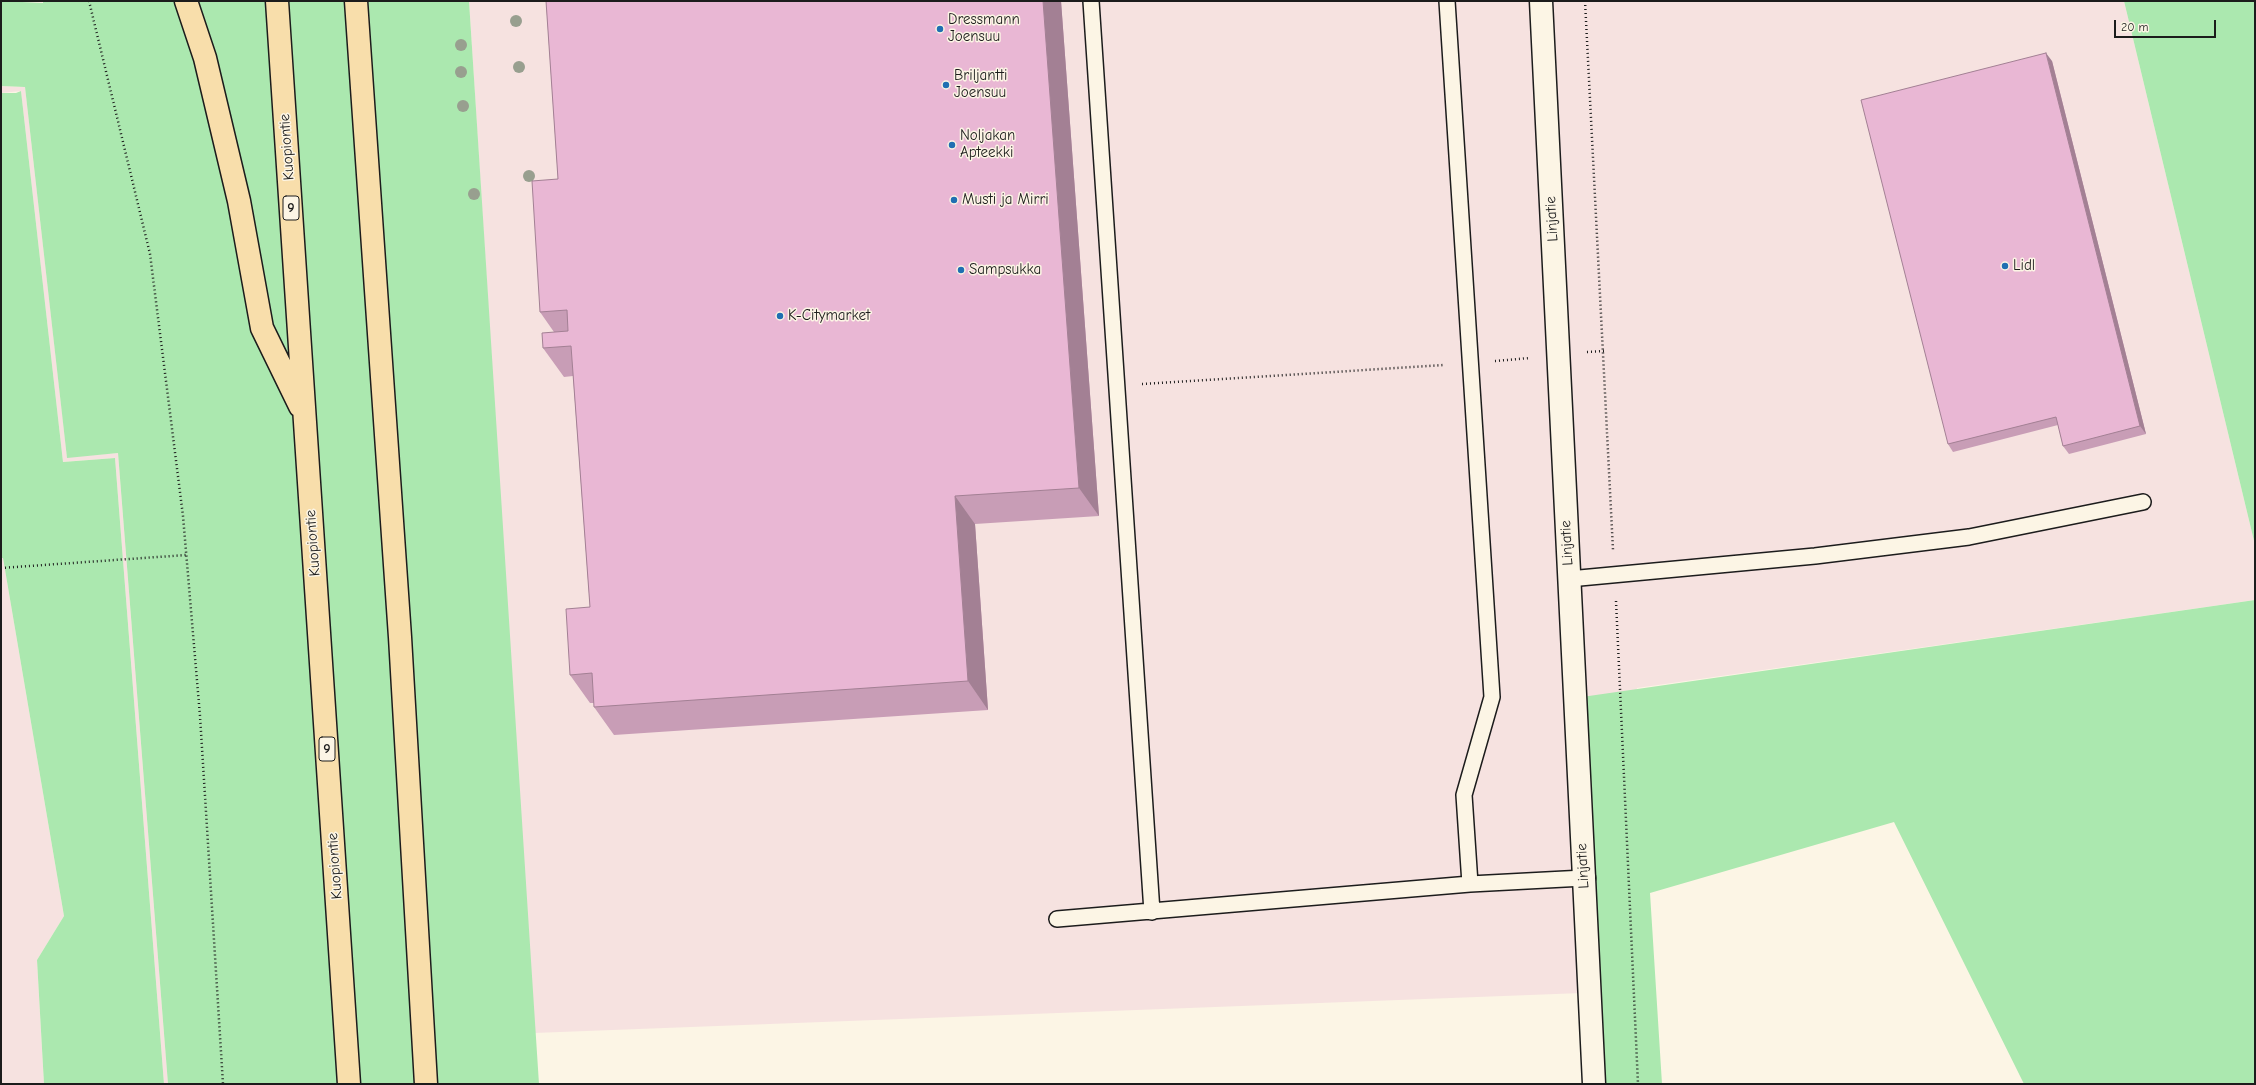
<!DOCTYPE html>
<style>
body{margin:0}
#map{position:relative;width:2256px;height:1085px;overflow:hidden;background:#fcf5e5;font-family:"Comic Neue",sans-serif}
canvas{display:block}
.frame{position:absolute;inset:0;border:2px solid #1c1c1c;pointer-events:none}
.scale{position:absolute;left:2114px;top:20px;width:102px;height:18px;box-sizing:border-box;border:2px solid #1c1c1c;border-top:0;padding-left:5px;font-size:12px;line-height:14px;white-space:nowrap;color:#1c1c1c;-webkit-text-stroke:3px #fcf5e5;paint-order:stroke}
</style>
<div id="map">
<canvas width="2256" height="1085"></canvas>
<div class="frame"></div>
<div class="scale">20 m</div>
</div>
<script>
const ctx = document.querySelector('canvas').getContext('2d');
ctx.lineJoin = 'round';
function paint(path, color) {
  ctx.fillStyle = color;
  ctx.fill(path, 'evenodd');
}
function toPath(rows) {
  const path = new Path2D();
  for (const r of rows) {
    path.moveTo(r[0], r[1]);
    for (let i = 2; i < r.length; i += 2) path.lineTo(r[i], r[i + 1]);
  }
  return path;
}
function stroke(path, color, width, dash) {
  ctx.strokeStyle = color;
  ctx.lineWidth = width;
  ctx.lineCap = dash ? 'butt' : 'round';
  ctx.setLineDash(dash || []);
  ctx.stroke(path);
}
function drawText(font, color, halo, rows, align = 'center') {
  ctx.font = font + ' "Comic Neue",sans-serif';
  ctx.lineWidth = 3;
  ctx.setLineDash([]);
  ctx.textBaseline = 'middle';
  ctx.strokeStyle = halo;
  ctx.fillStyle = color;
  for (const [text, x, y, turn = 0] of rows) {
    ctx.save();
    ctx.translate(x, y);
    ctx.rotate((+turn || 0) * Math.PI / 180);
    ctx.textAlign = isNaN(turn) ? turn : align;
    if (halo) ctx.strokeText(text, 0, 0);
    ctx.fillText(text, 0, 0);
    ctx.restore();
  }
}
const built = toPath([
 [469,1,2124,1,2255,545,2255,600,1637,688,1582,993,534,1033],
 [1,86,25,87,67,457,118,453,168,1084,164,1084,115,458,63,462,21,91,1,93],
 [1,558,3,558,64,916,37,960,44,1084,1,1084]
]);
const green = toPath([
 [1,1,43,3,43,1,469,1,539,1084,168,1084,118,453,67,458,25,87,1,86],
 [2124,1,2255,1,2255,545],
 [21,91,63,462,115,458,164,1084,44,1084,37,960,64,916,3,558,1,558,1,93,16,93],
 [2255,600,2255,1084,2024,1084,1894,822,1650,893,1662,1084,1586,1084,1568,699]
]);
const path = toPath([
 [89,1,150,254,183,516,200,716,223,1084],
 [1585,1,1613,550],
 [1587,352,1604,351],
 [1495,361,1530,358],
 [1142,384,1444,365],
 [1,568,186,555],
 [1616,601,1638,1084]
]);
const lane = toPath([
 [1091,1,1152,912],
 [1447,1,1492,697,1464,795,1470,884],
 [1569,579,1815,556,1969,537,2143,502],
 [1057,919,1470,884,1584,878]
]);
const street = toPath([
 [1584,878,1594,1084]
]);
const secondary = toPath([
 [1541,1,1584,878]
]);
const highway = toPath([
 [186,1,205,58,239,201,262,328,300,406],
 [277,1,349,1084],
 [356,1,400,637,426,1084]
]);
const trees = [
 [516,21],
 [461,45],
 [519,67],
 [461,72],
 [463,106],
 [529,176],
 [474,194]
];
const wall = toPath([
 [546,1,1061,1,1099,516,975,524,988,710,614,735,594,707,594,703,590,703,570,675,590,607,573,376,564,377,543,348,554,332,540,312,558,179],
 [2052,61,2146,434,2069,454,2063,446,2058,425,1953,452,1948,444]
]);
const shadedWall = toPath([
 [1043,1,1061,1,1099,516,1079,488],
 [2046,53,2052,61,2146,434,2140,426],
 [955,496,975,524,988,710,968,681]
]);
const building = toPath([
 [546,1,1043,1,1079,488,955,496,968,681,594,707,592,673,570,675,566,609,590,607,571,346,543,348,542,333,568,331,567,310,540,312,532,181,558,179,546,1],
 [2046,53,2140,426,2063,446,2056,417,1948,444,1861,100,2046,53]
]);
const markers = [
 [940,29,4,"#1f6fb2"],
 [946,85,4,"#1f6fb2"],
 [952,145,4,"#1f6fb2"],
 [954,200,4,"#1f6fb2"],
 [2005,266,4,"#1f6fb2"],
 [961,270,4,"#1f6fb2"],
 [780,316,4,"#1f6fb2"]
];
const shields = [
 [291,208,16],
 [327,749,16]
];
const shieldNames = [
 ["9",291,208],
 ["9",327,749]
];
const poiNames = [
 ["Dressmann",948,20],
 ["Joensuu",948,37],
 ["Briljantti",954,76],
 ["Joensuu",954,93],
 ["Noljakan",960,136],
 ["Apteekki",960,153],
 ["Musti ja Mirri",962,200],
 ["Lidl",2013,266],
 ["Sampsukka",969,270],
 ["K-Citymarket",788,316]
];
const streetNames = [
 ["Kuopiontie",287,147,-94],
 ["Linjatie",1552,219,-93],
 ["Kuopiontie",313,543,-94],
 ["Linjatie",1567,543,-93],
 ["Kuopiontie",335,866,-94],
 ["Linjatie",1583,866,-93]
];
paint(built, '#f6e2e0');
paint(green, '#abe8af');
stroke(lane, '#1c1c1c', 18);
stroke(street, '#1c1c1c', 25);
stroke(secondary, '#1c1c1c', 25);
stroke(highway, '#1c1c1c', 25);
stroke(path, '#1c1c1c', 2.5, [1, 3]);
stroke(lane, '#fcf5e5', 15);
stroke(street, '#fcf5e5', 22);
stroke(secondary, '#fcf5e5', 22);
stroke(highway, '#f8deab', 22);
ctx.fillStyle = '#989f8f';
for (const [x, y] of trees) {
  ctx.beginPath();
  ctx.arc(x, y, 6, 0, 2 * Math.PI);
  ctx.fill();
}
paint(wall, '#c89db6');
paint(shadedWall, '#a38094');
paint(building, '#e9b7d4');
stroke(building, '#a38094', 1);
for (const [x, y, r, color] of markers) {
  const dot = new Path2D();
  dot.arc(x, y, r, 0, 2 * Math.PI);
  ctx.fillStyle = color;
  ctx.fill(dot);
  stroke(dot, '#fcf5e5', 1.5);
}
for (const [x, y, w] of shields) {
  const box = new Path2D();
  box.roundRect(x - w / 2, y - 12, w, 24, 3);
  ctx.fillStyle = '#fcf5e5';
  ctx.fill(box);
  stroke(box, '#1c1c1c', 1);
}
drawText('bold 14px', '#1c1c1c', null, shieldNames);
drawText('15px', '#1c1c1c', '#fcf5e5', poiNames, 'left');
drawText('15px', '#1c1c1c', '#fcf5e5', streetNames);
</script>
